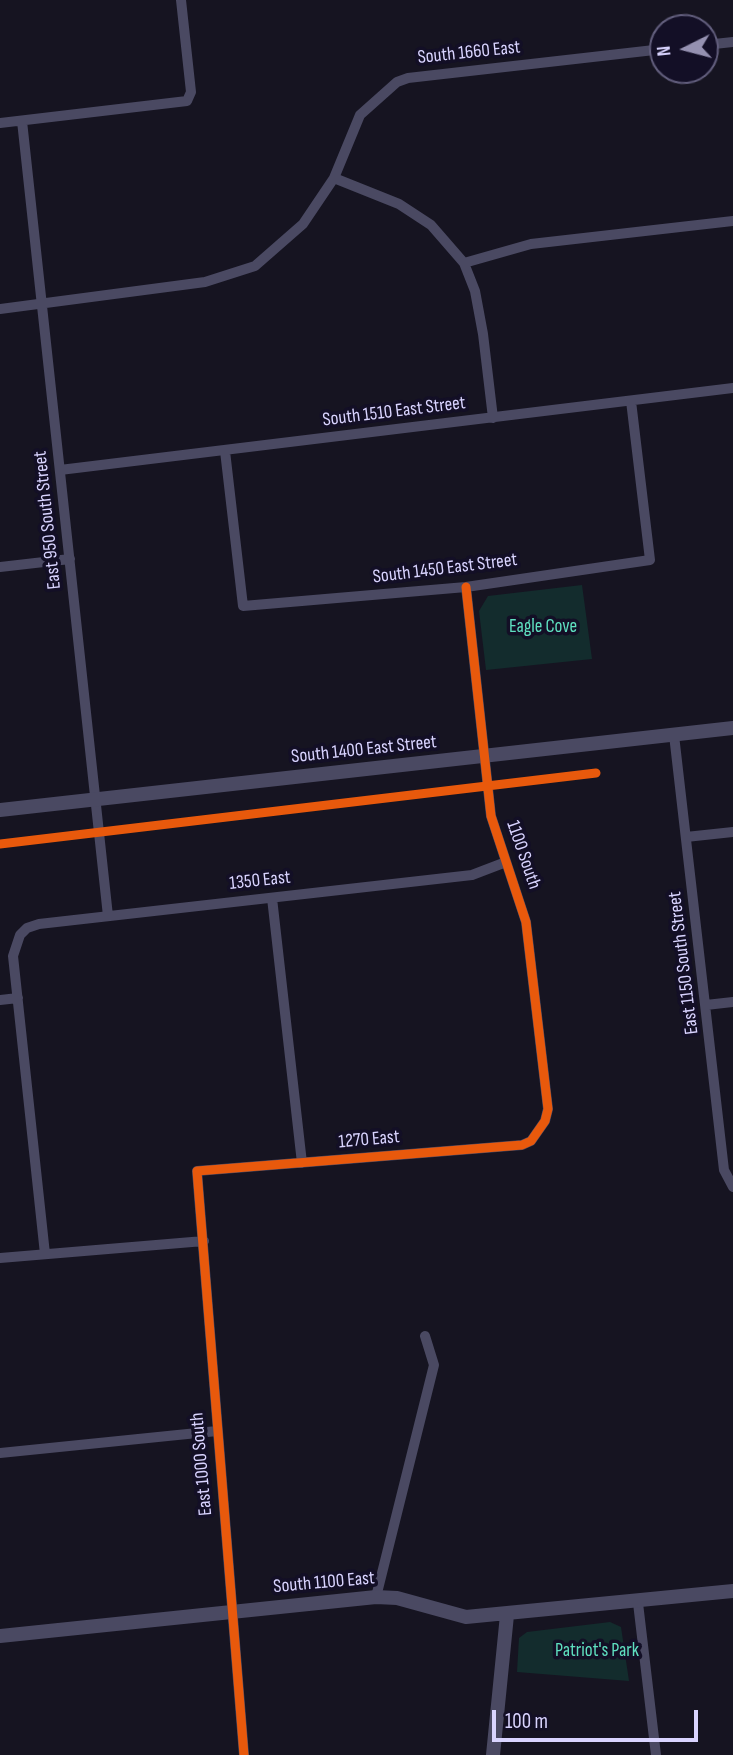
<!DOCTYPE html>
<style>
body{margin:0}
#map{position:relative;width:733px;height:1755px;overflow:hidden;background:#161421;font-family:"Sofia Sans Condensed",sans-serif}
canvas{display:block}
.north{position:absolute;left:649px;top:14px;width:70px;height:70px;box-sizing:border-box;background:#130f26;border:2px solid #625e7d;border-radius:50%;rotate:264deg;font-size:19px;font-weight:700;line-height:28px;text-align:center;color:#d9d4ff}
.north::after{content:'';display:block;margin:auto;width:24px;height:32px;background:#9591b1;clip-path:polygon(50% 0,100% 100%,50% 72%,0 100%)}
.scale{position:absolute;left:492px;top:1710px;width:206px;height:32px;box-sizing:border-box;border:4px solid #d9d4ff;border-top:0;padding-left:9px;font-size:21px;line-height:24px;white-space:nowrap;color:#d9d4ff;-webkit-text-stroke:5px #130f26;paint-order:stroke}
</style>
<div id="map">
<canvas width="733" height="1755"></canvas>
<div class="north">N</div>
<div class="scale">100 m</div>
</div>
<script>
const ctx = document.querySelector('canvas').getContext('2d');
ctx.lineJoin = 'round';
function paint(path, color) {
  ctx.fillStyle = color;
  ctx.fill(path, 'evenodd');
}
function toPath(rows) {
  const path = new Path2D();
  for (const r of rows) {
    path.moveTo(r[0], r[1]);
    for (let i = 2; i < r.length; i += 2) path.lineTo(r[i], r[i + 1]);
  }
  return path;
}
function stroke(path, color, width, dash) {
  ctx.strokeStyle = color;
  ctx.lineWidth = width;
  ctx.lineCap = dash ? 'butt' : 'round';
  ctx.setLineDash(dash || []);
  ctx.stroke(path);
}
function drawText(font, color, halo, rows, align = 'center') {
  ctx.font = font + ' "Sofia Sans Condensed",sans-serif';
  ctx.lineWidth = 7;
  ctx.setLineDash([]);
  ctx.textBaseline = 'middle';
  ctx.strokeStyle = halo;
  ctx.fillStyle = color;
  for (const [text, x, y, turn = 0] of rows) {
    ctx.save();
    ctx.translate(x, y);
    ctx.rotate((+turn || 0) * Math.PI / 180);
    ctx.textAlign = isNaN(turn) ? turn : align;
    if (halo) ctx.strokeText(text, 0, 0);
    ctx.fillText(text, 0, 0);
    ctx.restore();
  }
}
const green = toPath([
 [582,585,592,659,486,670,479,611,488,596],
 [610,1622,621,1627,629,1681,517,1672,519,1638,527,1632]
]);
const minor = toPath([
 [705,45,733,42],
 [22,121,108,916],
 [0,123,187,101,191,92,181,0],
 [334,178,399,204,431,225,464,263,475,291,483,334,493,418],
 [464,263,531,244,733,221],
 [0,309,205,282,255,266,303,224,334,178,360,115,397,82,408,78,663,49],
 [225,451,243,606,466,587,650,560,631,401],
 [60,470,733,388],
 [0,567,70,559],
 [674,735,724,1170,733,1187],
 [686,837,733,832],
 [272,898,302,1163],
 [0,1000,18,998],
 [706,1005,733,1002],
 [45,1254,13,956,20,935,27,928,39,924,472,875,506,862],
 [0,1258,204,1241],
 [0,1453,217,1431],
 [376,1597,434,1365,425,1336],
 [638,1603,656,1755],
 [244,1755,197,1171,522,1145,531,1141,545,1121,548,1109,526,922,491,816,466,587]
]);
const tertiary = toPath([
 [0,810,733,728],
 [0,1636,376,1597,397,1598,466,1617,733,1591],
 [493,1755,507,1615]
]);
const cycleway = toPath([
 [0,844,596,773],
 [244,1755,197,1171,522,1145,531,1141,545,1121,548,1109,526,922,491,816,466,587]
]);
const streetNames = [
 ["South 1660 East",469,53,-6],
 ["South 1510 East Street",394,412,-7],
 ["East 950 South Street",48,520,-96],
 ["South 1450 East Street",445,569,-7],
 ["South 1400 East Street",364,750,-6],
 ["1100 South",523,855,71],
 ["1350 East",260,881,-6],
 ["East 1150 South Street",684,963,-97],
 ["1270 East",369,1140,-5],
 ["East 1000 South",202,1464,-95],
 ["South 1100 East",324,1583,-5]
];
const parkNames = [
 ["Eagle Cove",543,627],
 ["Patriot's Park",597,1651]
];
paint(green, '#132c2d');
stroke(minor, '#4a4962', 10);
stroke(tertiary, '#4a4962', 14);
stroke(cycleway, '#e8590c', 9);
drawText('19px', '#d9d4ff', '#130f26', streetNames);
drawText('19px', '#5fe0c0', '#130f26', parkNames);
</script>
